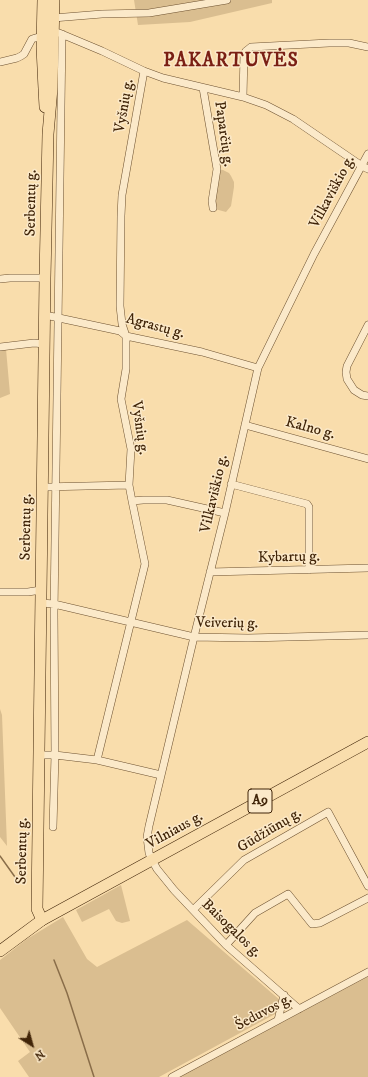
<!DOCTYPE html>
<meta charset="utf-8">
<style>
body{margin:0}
#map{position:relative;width:368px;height:1077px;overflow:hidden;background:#f9ddac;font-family:"IM FELL DW Pica",serif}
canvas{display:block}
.north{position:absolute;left:12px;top:1025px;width:40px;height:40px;-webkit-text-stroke:3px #fbe9c9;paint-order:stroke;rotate:143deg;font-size:11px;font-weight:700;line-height:16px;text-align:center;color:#402408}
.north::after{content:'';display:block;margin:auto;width:14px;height:18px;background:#402408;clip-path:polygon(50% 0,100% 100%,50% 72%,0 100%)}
</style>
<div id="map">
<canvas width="368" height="1077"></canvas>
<div class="north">N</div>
</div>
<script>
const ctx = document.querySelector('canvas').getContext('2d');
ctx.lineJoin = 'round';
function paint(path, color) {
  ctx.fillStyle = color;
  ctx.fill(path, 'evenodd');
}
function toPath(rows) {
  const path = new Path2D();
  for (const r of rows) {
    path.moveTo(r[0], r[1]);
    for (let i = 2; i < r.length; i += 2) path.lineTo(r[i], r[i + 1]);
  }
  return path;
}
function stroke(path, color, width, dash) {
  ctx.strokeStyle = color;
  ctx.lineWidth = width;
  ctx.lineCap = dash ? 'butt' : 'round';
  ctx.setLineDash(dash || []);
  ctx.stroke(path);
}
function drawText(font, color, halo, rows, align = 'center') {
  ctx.font = font + ' "IM FELL DW Pica",serif';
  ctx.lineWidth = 3;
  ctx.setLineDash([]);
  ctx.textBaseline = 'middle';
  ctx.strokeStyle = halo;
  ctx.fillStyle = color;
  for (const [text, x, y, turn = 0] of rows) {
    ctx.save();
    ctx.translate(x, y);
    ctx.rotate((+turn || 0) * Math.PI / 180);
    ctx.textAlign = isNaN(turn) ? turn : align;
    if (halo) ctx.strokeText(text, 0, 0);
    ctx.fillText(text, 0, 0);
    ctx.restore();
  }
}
const green = toPath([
 [134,0,272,0,272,3,190,22,138,25],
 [217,169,223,170,229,173,231,176,234,182,234,187,231,206,226,212,215,209],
 [6,349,10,394,0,398,0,350],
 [0,709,2,715,7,846,0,837],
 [121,885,130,921,122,923,116,921,109,909,82,922,76,910],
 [63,917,87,959,97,967,187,920,288,1007,159,1077,29,1077,18,1061,30,1052,0,1008,0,960,27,939],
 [368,972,368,1077,172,1077]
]);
const stream = toPath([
 [0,856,15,877],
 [54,960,67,993,94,1077]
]);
const minor = toPath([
 [53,18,102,14,149,13,227,0],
 [59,33,102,51,144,71,163,78,243,97,266,105,293,119,362,166,368,169],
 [0,62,17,58,21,56,24,54,32,39,42,36],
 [203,88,217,169,212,201,213,208],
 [243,97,244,54,246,51,251,47,329,43,349,43,368,47],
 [0,279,10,278,45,278],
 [45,315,120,331,126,336,202,352,258,368],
 [368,325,347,366,346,372,347,379,354,390,362,395,368,396],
 [0,347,34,343,45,344],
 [245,425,368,459],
 [231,484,307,504,309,507,309,570],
 [43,487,129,485],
 [132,501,143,500,167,500,225,513],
 [210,572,368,568],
 [0,592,28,592,41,590],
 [41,603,54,604,194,637,248,638,368,635],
 [39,755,55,755,97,760,161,775],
 [97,760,145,564,132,501,129,485,131,449,121,399,126,369,126,336,122,324,120,306,121,216,122,195,144,71],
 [53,827,55,755,54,613,62,34],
 [193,910,244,860,328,812,368,886],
 [226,945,255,913,288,894,312,924,320,923,368,898],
 [299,1009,226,945,174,890,157,869,152,860,149,853,147,837,149,826,194,637,225,513,258,368,314,254,368,154],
 [278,1020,284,995],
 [172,1077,368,972]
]);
const primary = toPath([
 [43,0,42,47,44,89,45,107],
 [42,920,37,909,45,278,48,134,52,88,54,0]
]);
const trunk = toPath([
 [0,951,42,920,368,742]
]);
const shields = [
 [260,801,24]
];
const shieldNames = [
 ["A9",260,801]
];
const streetNames = [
 ["Vyšnių g.",125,106,-80],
 ["Paparčių g.",223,134,82],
 ["Vilkaviškio g.",333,192,-62],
 ["Serbentų g.",32,203,-89],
 ["Agrastų g.",155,327,15],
 ["Vyšnių g.",139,428,82],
 ["Kalno g.",310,429,15],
 ["Vilkaviškio g.",215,494,-77],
 ["Serbentų g.",27,527,-89],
 ["Kybartų g.",289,558,-1],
 ["Veiverių g.",227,624,1],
 ["Vilniaus g.",175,831,-29],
 ["Gūdžiūnų g.",270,831,-31],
 ["Serbentų g.",23,851,-89],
 ["Baisogalos g.",231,929,44],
 ["Šeduvos g.",264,1013,-28]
];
const districtNames = [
 ["PAKARTUVĖS",231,62]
];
paint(green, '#dabe90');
stroke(stream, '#896d49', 1.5);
stroke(minor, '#6e5231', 8);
stroke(primary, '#402408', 12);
stroke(trunk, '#402408', 12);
stroke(minor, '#fbe9c9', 7);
stroke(primary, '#f9ddac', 11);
stroke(trunk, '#f9ddac', 11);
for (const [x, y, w] of shields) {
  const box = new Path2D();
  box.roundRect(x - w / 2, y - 12, w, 24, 3);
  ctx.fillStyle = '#fbe9c9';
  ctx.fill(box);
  stroke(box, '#402408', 1);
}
drawText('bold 14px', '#402408', null, shieldNames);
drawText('15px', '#402408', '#fbe9c9', streetNames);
ctx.letterSpacing = '1px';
drawText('bold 19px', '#7a1f14', '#fbe9c9', districtNames);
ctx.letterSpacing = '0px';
</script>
